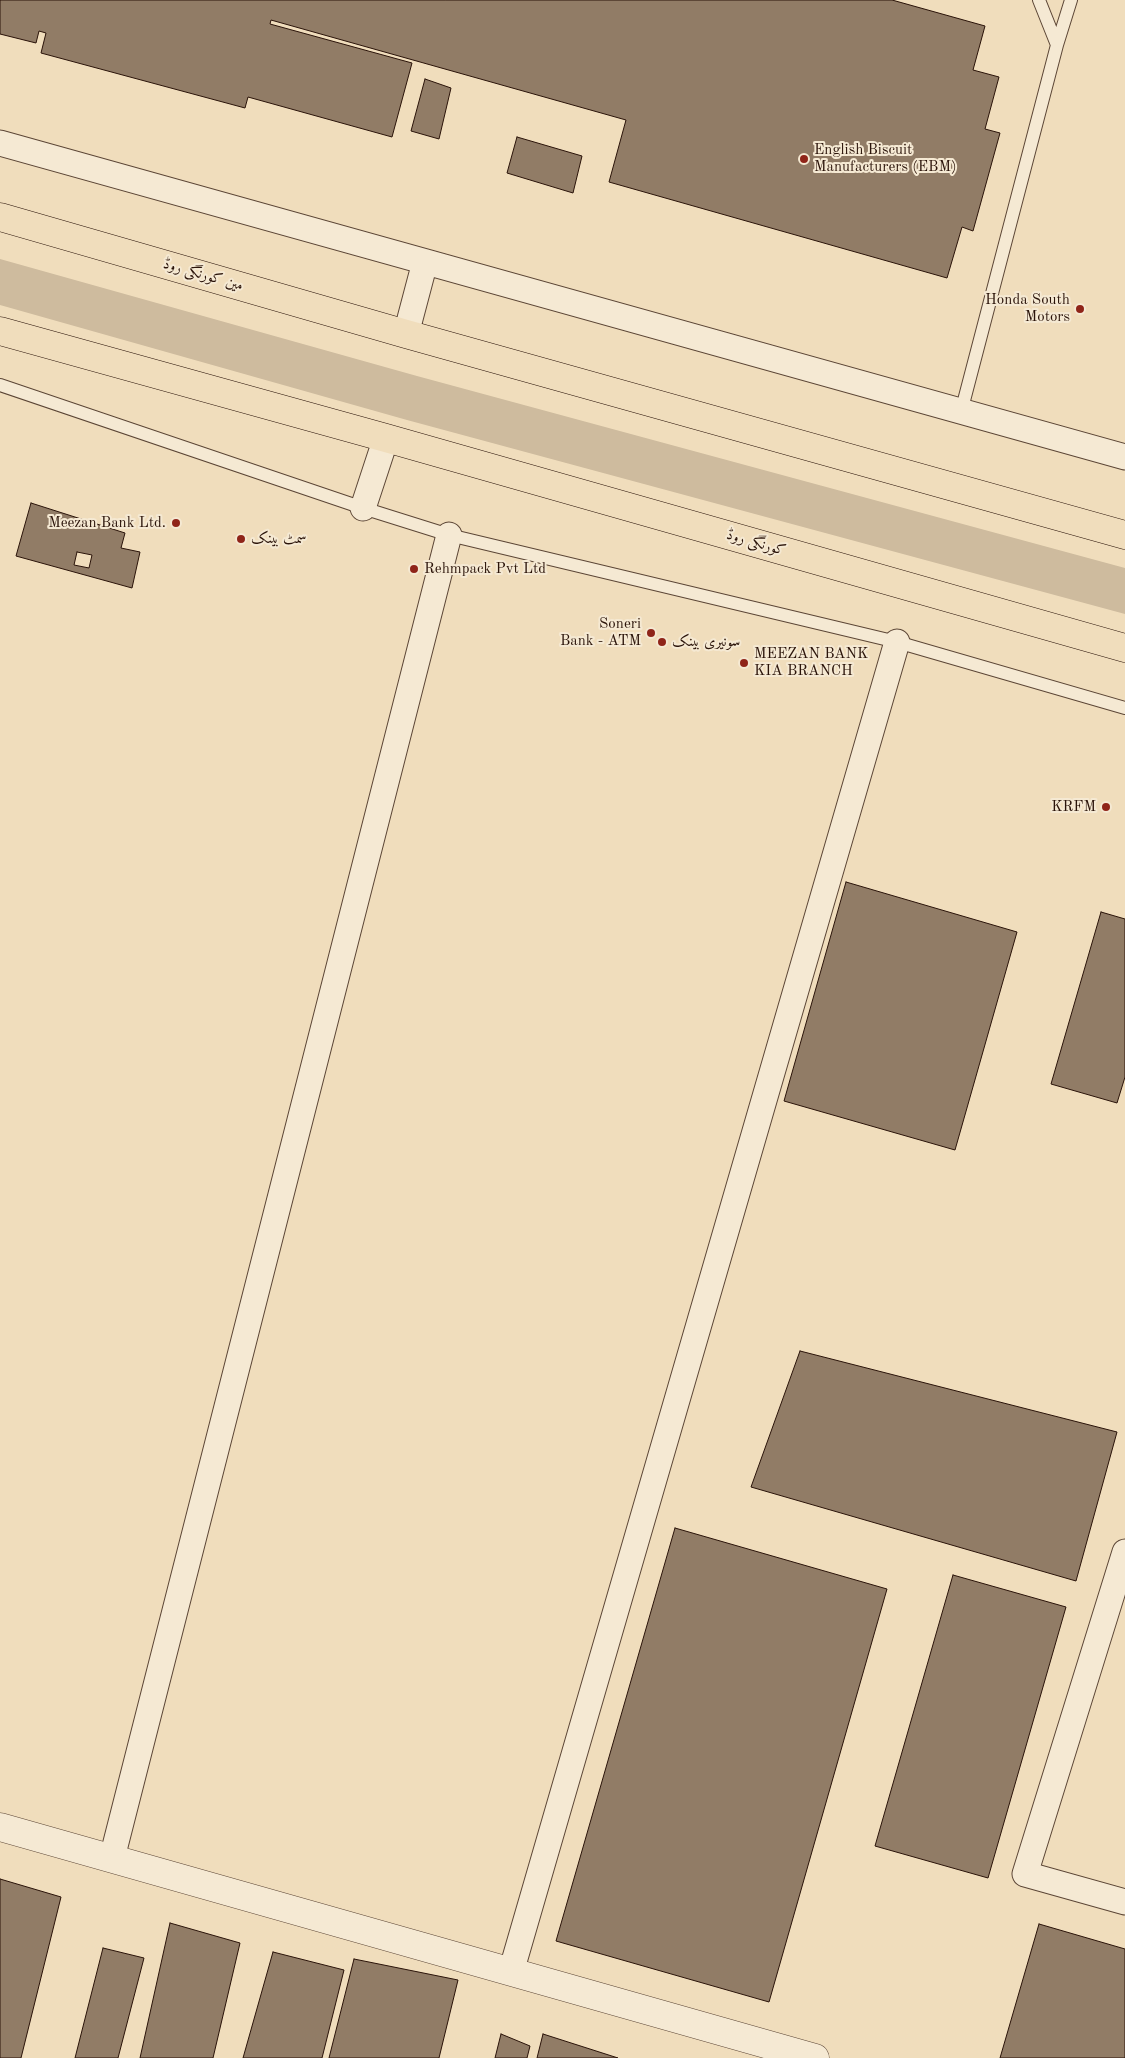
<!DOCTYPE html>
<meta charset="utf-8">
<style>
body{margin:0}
canvas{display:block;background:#f0ddbc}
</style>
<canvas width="1125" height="2058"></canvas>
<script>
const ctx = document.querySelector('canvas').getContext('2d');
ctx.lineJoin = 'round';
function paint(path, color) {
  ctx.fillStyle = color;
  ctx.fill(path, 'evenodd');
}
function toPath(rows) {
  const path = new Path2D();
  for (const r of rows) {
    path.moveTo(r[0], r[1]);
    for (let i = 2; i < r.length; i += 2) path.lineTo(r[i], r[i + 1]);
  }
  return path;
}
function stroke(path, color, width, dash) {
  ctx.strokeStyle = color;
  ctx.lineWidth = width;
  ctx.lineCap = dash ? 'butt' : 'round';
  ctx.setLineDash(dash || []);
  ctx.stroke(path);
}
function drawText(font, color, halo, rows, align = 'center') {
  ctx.font = font + ' "Old Standard TT",Amiri,serif';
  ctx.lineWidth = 4;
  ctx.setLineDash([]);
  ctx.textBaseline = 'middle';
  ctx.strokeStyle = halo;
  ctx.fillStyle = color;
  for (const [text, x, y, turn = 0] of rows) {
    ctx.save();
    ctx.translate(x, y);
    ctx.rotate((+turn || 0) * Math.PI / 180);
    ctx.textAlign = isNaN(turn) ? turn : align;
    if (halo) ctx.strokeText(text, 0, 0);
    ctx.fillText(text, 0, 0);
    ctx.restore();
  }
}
const green = toPath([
 [0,259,417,376,1125,568,1125,614,407,420,0,305]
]);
const building = toPath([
 [0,0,892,0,985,26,973,70,999,77,985,129,1000,133,973,231,962,227,947,278,609,182,626,120,271,20,270,24,412,63,392,137,248,97,245,108,41,53,46,33,39,31,36,43,0,34,0,0],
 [425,79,451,88,439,139,411,131,425,79],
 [517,137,582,156,573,193,507,173,517,137],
 [31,503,125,533,121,548,140,552,132,588,16,556,31,503],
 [77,552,92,555,89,568,74,565,77,552],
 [846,882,1017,932,955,1150,784,1101,846,882],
 [1101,912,1125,919,1125,1077,1117,1103,1051,1084,1101,912],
 [800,1351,1117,1432,1076,1581,751,1487,800,1351],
 [675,1528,887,1589,769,2002,556,1941,675,1528],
 [953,1575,1066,1607,988,1878,875,1846,953,1575],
 [0,1879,61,1897,21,2058,0,2058,0,1879],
 [170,1923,240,1943,213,2058,140,2058,170,1923],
 [1039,1924,1125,1949,1125,2058,1000,2058,1039,1924],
 [103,1948,144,1958,118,2058,75,2058,103,1948],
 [273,1952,344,1970,322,2058,243,2058,273,1952],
 [354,1959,458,1980,439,2058,329,2058,354,1959],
 [501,2034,530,2046,527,2058,495,2058,501,2034],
 [543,2034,618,2058,537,2058,543,2034]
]);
const service = toPath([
 [1039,0,1057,45],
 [0,385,363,508,449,535,897,642,1125,708],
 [961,412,1057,45,1071,0]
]);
const minor = toPath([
 [0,143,1125,457],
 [406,334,425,262],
 [363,508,386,438],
 [1125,1552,1025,1874,1125,1902],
 [112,1858,449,535],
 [511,1972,897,642]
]);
const tertiary = toPath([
 [0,1827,815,2058]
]);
const primary = toPath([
 [0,217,406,334,1125,535],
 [0,331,386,438,1125,648]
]);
const markers = [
 [804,159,5,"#8f2418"],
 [1080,309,5,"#8f2418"],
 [176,523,5,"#8f2418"],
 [241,539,5,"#8f2418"],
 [414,569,5,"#8f2418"],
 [651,633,5,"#8f2418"],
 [662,642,5,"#8f2418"],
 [744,663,5,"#8f2418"],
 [1106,807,5,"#8f2418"]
];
const poiNames = [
 ["English Biscuit",814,150],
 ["Manufacturers (EBM)",814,167],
 ["Honda South",1070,300,"right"],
 ["Motors",1070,317,"right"],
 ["Meezan Bank Ltd.",166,523,"right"],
 ["سمٹ بینک",251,539],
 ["Rehmpack Pvt Ltd",424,569],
 ["Soneri",641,624,"right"],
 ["Bank - ATM",641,641,"right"],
 ["سونیری بینک",672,642],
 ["MEEZAN BANK",754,654],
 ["KIA BRANCH",754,671],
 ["KRFM",1096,807,"right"]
];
const streetNames = [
 ["مین کورنگی روڈ",203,275,16],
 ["کورنگی روڈ",756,543,16]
];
paint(green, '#cebb9e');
paint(building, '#917c66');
stroke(building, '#2a1309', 1);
stroke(service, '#5c4636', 14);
stroke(minor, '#5c4636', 27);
stroke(tertiary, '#5c4636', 29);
stroke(primary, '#2a1309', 29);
stroke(service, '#f5e9d3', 12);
stroke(minor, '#f5e9d3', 25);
stroke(tertiary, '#f5e9d3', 28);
stroke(primary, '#f0ddbc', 28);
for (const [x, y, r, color] of markers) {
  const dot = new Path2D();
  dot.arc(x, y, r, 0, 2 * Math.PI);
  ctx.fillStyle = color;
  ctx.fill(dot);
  stroke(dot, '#f5e9d3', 2);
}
drawText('15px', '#2a1309', '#f5e9d3', poiNames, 'left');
drawText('15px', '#2a1309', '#f5e9d3', streetNames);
</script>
